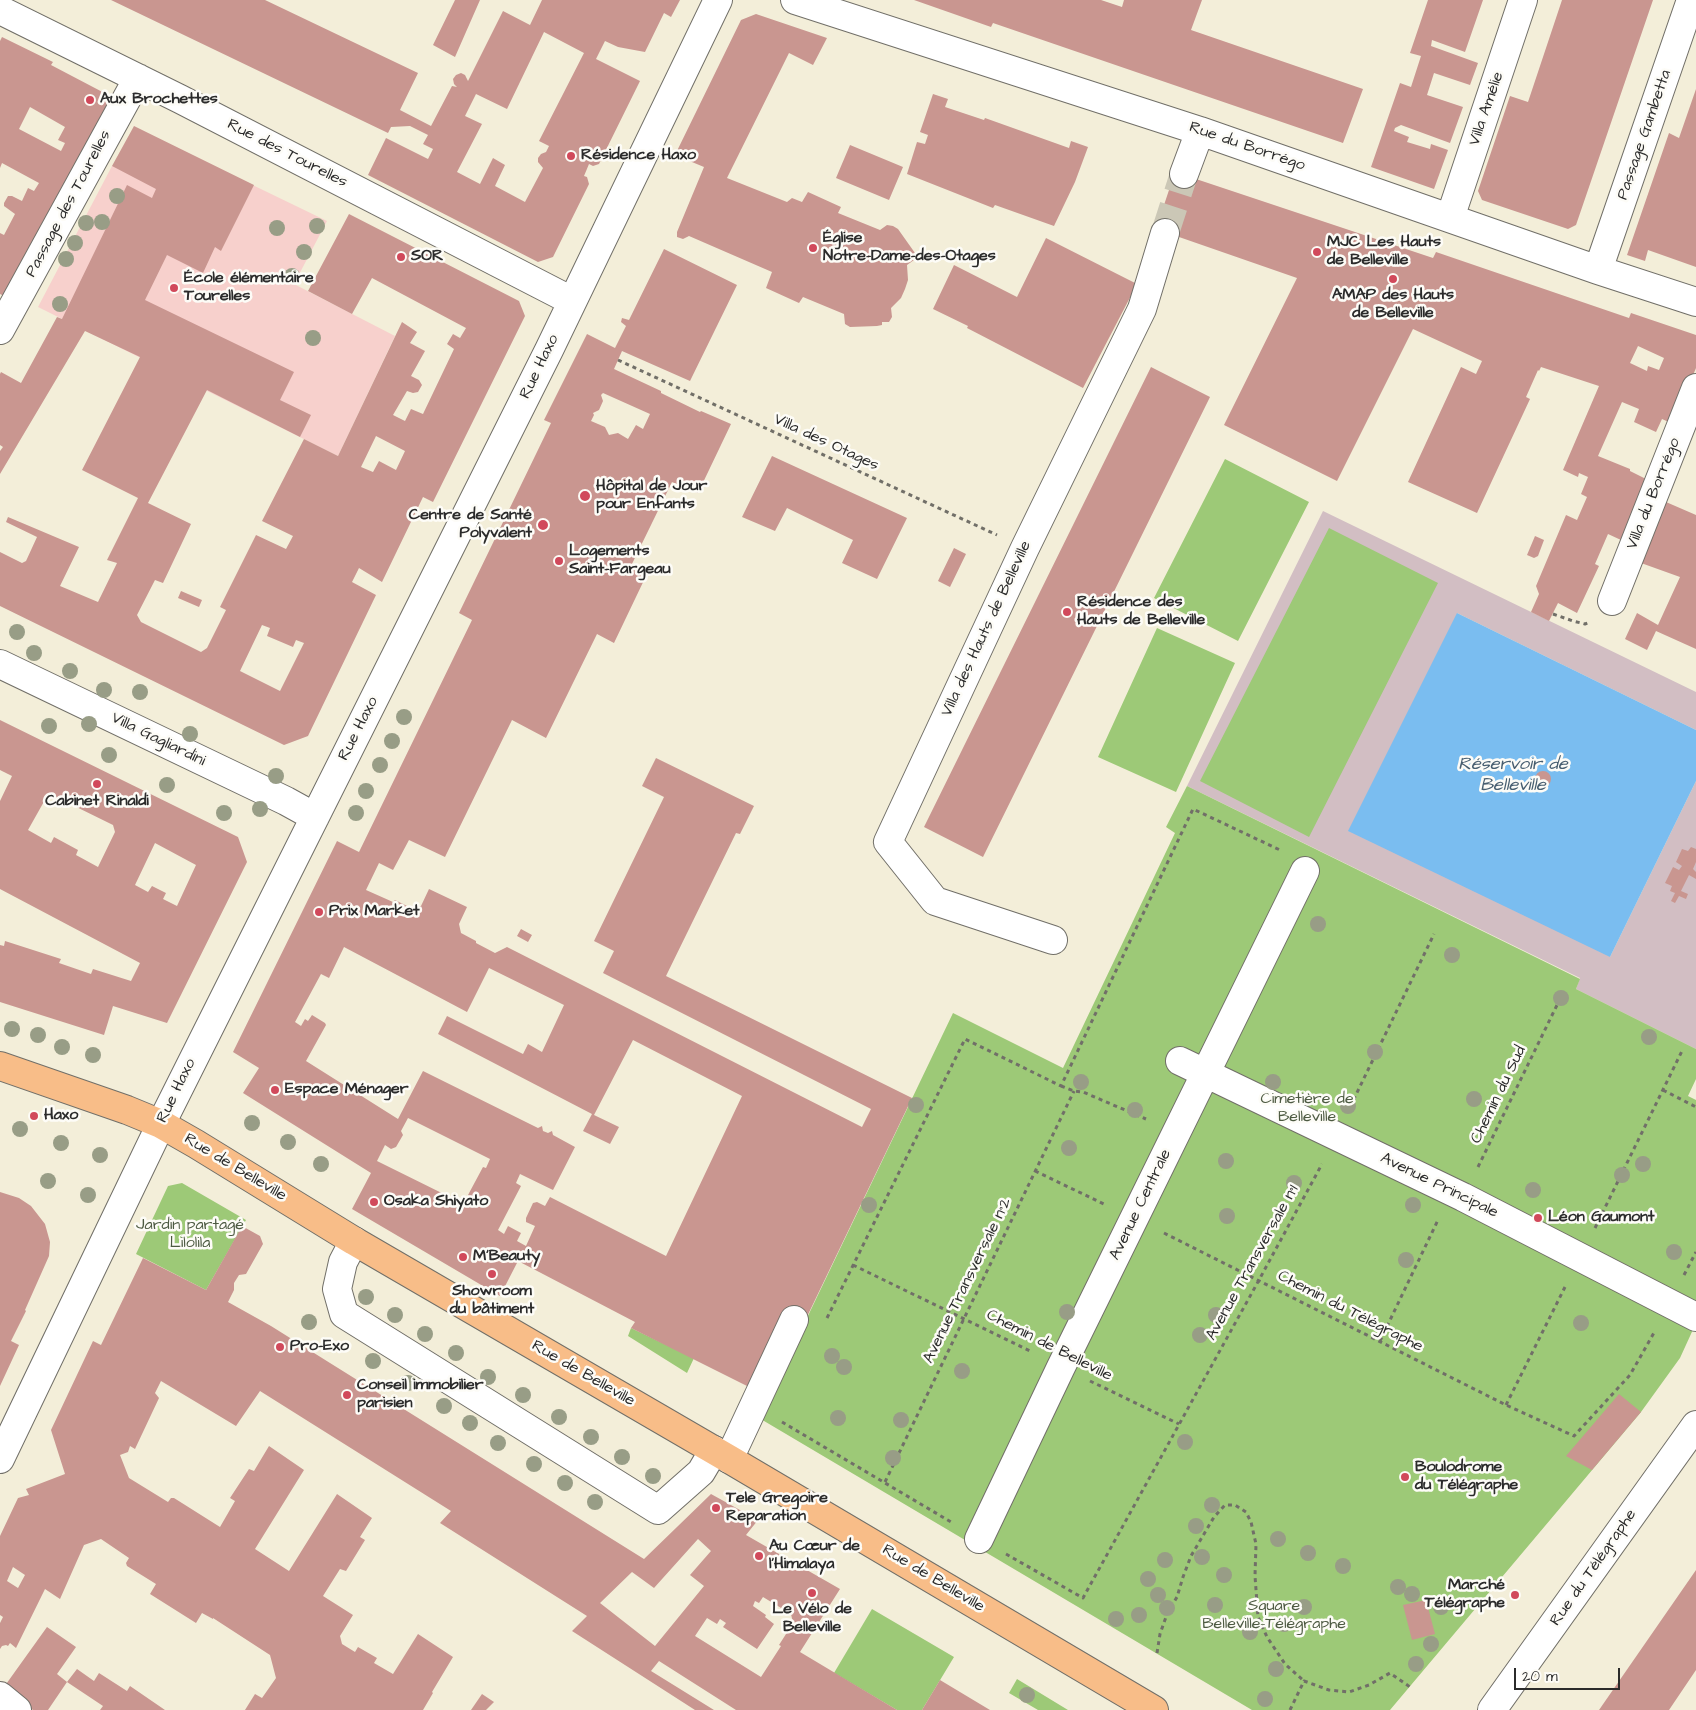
<!DOCTYPE html>
<meta charset="utf-8">
<style>
body{margin:0}
#map{position:relative;width:1696px;height:1710px;overflow:hidden;background:#f3eed9;font-family:"Architects Daughter",sans-serif}
canvas{display:block}
.scale{position:absolute;left:1514px;top:1668px;width:106px;height:22px;box-sizing:border-box;border:2px solid #2b2b2b;border-top:0;padding-left:6px;font-size:15px;line-height:18px;white-space:nowrap;color:#2b2b2b;-webkit-text-stroke:4px #fdfcf7;paint-order:stroke}
</style>
<div id="map">
<canvas width="1696" height="1710"></canvas>
<div class="scale">20 m</div>
</div>
<script>
const ctx = document.querySelector('canvas').getContext('2d');
ctx.lineJoin = 'round';
function paint(path, color) {
  ctx.fillStyle = color;
  ctx.fill(path, 'evenodd');
}
function toPath(rows) {
  const path = new Path2D();
  for (const r of rows) {
    if (r.length === 3) {
      path.moveTo(r[0] + r[2], r[1]);
      path.arc(r[0], r[1], r[2], 0, 2 * Math.PI);
      continue;
    }
    path.moveTo(r[0], r[1]);
    for (let i = 2; i < r.length; i += 2) path.lineTo(r[i], r[i + 1]);
  }
  return path;
}
function stroke(path, color, width, dash) {
  ctx.strokeStyle = color;
  ctx.lineWidth = width;
  ctx.lineCap = dash ? 'butt' : 'round';
  ctx.setLineDash(dash || []);
  ctx.stroke(path);
}
function drawText(font, color, halo, rows, align = 'center') {
  ctx.font = font + ' "Architects Daughter",sans-serif';
  ctx.lineWidth = 5;
  ctx.setLineDash([]);
  ctx.textBaseline = 'middle';
  ctx.strokeStyle = halo;
  ctx.fillStyle = color;
  for (const [text, x, y, turn = 0] of rows) {
    ctx.save();
    ctx.translate(x, y);
    ctx.rotate((+turn || 0) * Math.PI / 180);
    ctx.textAlign = isNaN(turn) ? turn : align;
    if (halo) ctx.strokeText(text, 0, 0);
    ctx.fillText(text, 0, 0);
    ctx.restore();
  }
}
const built = toPath([
 [203,161,327,221,294,284,395,336,338,456,38,307,112,166]
]);
const industrial = toPath([
 [1323,511,1696,692,1696,730,1457,613,1610,957,1696,781,1696,1049,1576,989,1580,978,1187,786]
]);
const green = toPath([
 [1225,459,1309,502,1238,641,1154,598],
 [1329,528,1438,583,1309,837,1200,781],
 [1157,628,1235,663,1176,792,1098,757],
 [1187,786,1580,979,1576,989,1696,1049,1696,1079,1688,1096,1696,1100,1696,1323,1680,1358,1641,1412,1390,1710,1252,1710,759,1418,953,1013,1063,1068,1175,833,1166,827],
 [182,1183,246,1220,206,1290,136,1254,168,1186],
 [631,1328,694,1358,687,1373,628,1336],
 [872,1609,954,1657,922,1710,897,1710,834,1673],
 [1017,1679,1068,1710,1038,1710,1009,1693]
]);
const water = toPath([
 [1457,613,1696,730,1696,781,1610,957,1348,831]
]);
const building = toPath([
 [111,0,265,0,418,73,400,110,431,126,452,86,457,87,454,84,453,79,456,75,461,73,465,75,468,81,503,11,530,25,542,0,680,0,671,17,664,13,645,52,618,47,605,41,596,59,640,81,599,164,593,166,589,164,584,176,587,177,589,184,553,257,538,262,368,175,386,138,428,159,433,149,423,144,428,135,410,126,391,127,388,133],
 [544,32,584,53,539,141,549,146,546,152,541,154,538,158,538,162,543,168,525,202,495,186,505,165,493,158,480,184,457,172,482,124,465,116,476,94,507,109],
 [455,0,480,0,455,57,433,45],
 [914,0,1101,0,1122,7,1124,0,1202,0,1191,30,1363,89,1343,143,993,23,991,27],
 [1428,0,1483,0,1465,52,1432,40,1431,46,1478,63,1470,85,1434,73,1427,95,1463,107,1450,143,1401,125,1395,128,1394,131,1409,137,1407,142,1430,149,1431,144,1448,150,1434,189,1371,167,1400,83,1411,87,1421,56,1410,53],
 [1562,0,1653,0,1576,225,1568,229,1482,200,1478,191,1510,96,1528,102],
 [756,14,827,38,813,65,789,53,727,178,787,202,792,198,802,202,808,192,841,207,838,213,880,230,887,225,893,226,898,229,915,253,914,260,907,265,908,280,905,289,901,298,891,308,892,317,889,322,882,322,882,325,877,326,850,327,845,324,844,314,803,297,799,303,766,288,772,272,689,236,683,239,677,237,677,232,704,167,675,155,741,20],
 [2,37,53,62,51,65,112,97,4,296,0,294,0,233,4,235,15,214,4,206,4,203,8,196,12,196,22,201,28,188,34,191,39,183,2,163,0,168,0,41],
 [30,107,65,127,58,140,65,143,61,151,19,129],
 [1696,89,1696,267,1648,250,1645,261,1627,255,1669,133,1679,138],
 [933,94,948,99,945,107,984,120,985,118,1069,148,1071,141,1088,147,1075,182,1054,226,995,205,993,208,907,174,917,142,925,144,928,135,920,132],
 [134,126,254,185,221,251,215,247,203,273,167,255,145,300,294,372,280,400,311,415,300,437,207,390,148,503,191,524,163,583,155,580,137,615,141,622,201,652,207,648,226,610,220,607,256,535,286,549,293,536,262,521,304,439,338,456,402,322,417,332,410,343,425,351,411,376,419,380,422,385,418,392,413,393,407,391,393,415,405,421,411,409,423,414,454,349,447,344,453,334,460,338,466,328,372,278,352,314,308,291,349,214,519,301,525,316,433,502,423,497,382,582,359,568,352,582,376,595,308,736,284,745,0,606,0,552,22,563,26,561,37,537,6,522,8,517,79,547,60,586,98,602,117,563,107,560,138,498,82,470,140,357,85,331,0,474,0,451,3,447,0,445,0,374,1,372,21,383,57,317,62,319,127,185,152,198,156,189,112,166],
 [376,436,405,451,396,470,379,461,373,472,361,467],
 [262,625,270,628,267,636,293,647,296,640,304,643,280,691,240,671],
 [850,145,903,167,889,200,836,178],
 [1175,172,1433,258,1436,252,1629,318,1631,313,1696,335,1696,368,1673,424,1662,419,1656,432,1634,422,1639,409,1622,402,1598,456,1630,469,1630,471,1646,479,1621,540,1608,534,1595,564,1599,566,1577,613,1558,603,1549,621,1531,612,1539,594,1536,586,1566,515,1577,520,1587,497,1581,494,1588,477,1579,473,1578,477,1563,470,1599,386,1541,367,1539,371,1538,370,1526,397,1530,399,1477,513,1408,482,1461,367,1476,374,1482,361,1413,329,1337,481,1224,425,1297,278,1156,229],
 [1638,346,1664,358,1659,370,1648,366,1647,371,1630,363],
 [1046,238,1137,284,1083,388,967,328,968,326,933,309,954,265,1017,297],
 [664,249,737,285,690,381,622,351,614,369,661,391,661,393,700,412,701,411,731,424,698,493,672,482,630,568,646,576,614,643,597,634,546,738,512,720,445,857,409,840,393,870,379,863,366,890,393,902,395,900,413,909,421,906,429,889,467,907,459,924,461,933,476,941,476,943,495,953,507,947,862,1127,871,1109,603,973,614,951,594,941,664,797,642,786,656,758,754,806,740,834,736,833,666,976,912,1098,803,1325,751,1388,631,1328,635,1322,518,1261,500,1296,352,1209,371,1173,243,1093,259,1068,233,1052,337,841,359,852,472,620,459,613,551,423,544,420,587,334,615,348,626,326,621,322,622,318,629,320],
 [603,393,650,414,643,429,636,425,628,439,618,433,609,435,605,427,591,421,594,415,593,413,599,410,603,401,601,395],
 [344,947,467,1012,489,968,564,1005,542,1052,528,1044,523,1054,447,1016,438,1034,592,1114,583,1131,610,1144,619,1127,594,1115,633,1040,742,1096,666,1256,550,1197,545,1206,537,1202,533,1203,526,1218,526,1222,535,1226,526,1246,517,1241,521,1233,508,1226,504,1234,498,1230,521,1186,516,1183,520,1174,553,1190,575,1147,553,1135,552,1131,548,1133,543,1131,542,1126,538,1128,423,1071,398,1119,306,1061,326,1025,325,1023,312,1015,308,1021,305,1019,301,1026,295,1022,321,974,329,978],
 [408,1118,490,1159,486,1168,483,1167,468,1195,470,1197,466,1205,377,1161,385,1145,391,1149,396,1147,403,1135,401,1131],
 [1151,367,1210,397,983,857,924,827],
 [772,456,907,518,877,579,842,563,853,540,787,508,775,531,742,517],
 [1666,502,1696,515,1696,649,1656,631,1647,650,1625,639,1637,613,1658,625,1680,577,1641,563],
 [1535,536,1544,540,1538,556,1534,558,1527,555],
 [954,548,966,554,950,587,938,581],
 [181,591,202,600,199,607,178,598],
 [0,720,238,837,247,862,167,1023,113,1006,104,1035,0,1002,0,945,4,946,5,941,61,959,59,963,91,974,93,969,131,981,140,963,0,889,0,801,12,776,0,770],
 [52,795,113,825,115,832,98,867,76,855,78,850,54,837,51,843,28,830,46,798],
 [155,843,196,865,177,906,163,899,166,893,152,886,148,892,135,885],
 [1543,779,8],
 [1691,847,1696,849,1696,862,1693,869,1696,872,1696,879,1689,875,1681,891,1688,894,1686,899,1679,896,1675,903,1671,901,1675,893,1670,891,1672,886,1665,883,1673,867,1679,870,1682,866,1676,862,1682,849,1688,851],
 [521,929,532,935,528,942,517,936],
 [0,1192,19,1198,31,1206,45,1224,50,1242,49,1256,25,1310,26,1311,11,1341,19,1345,0,1386],
 [242,1226,260,1236,263,1244,246,1274,239,1275,234,1283,234,1290,228,1302,271,1326,330,1363,644,1559,711,1494,758,1520,746,1535,840,1589,800,1652,897,1710,736,1710,659,1661,651,1671,714,1710,695,1710,572,1631,587,1616,440,1523,451,1511,260,1391,236,1426,161,1381,155,1393,159,1398,135,1449,130,1446,128,1452,120,1455,129,1478,168,1502,171,1498,174,1498,220,1527,235,1501,230,1498,249,1469,254,1471,269,1446,304,1470,255,1549,289,1571,337,1494,372,1518,360,1537,365,1540,346,1571,340,1569,323,1596,353,1615,340,1636,342,1644,355,1652,358,1647,377,1658,374,1663,393,1674,418,1634,453,1657,432,1692,433,1693,423,1710,245,1710,255,1694,262,1698,276,1678,270,1655,213,1618,213,1619,202,1613,196,1623,150,1594,156,1584,127,1566,126,1563,129,1558,101,1539,84,1545,60,1599,45,1589,16,1648,10,1643,8,1646,6,1645,2,1646,0,1649,0,1623,3,1617,0,1615,0,1536,18,1498,29,1495,26,1489,65,1474,51,1430,93,1341,101,1345,143,1258,206,1290],
 [698,1539,711,1551,690,1575,704,1586,655,1646,600,1603,632,1572,654,1588],
 [13,1567,25,1575,18,1588,7,1581],
 [763,1597,791,1614,793,1623,779,1645,781,1646,761,1677,695,1636,707,1618,717,1624,720,1619,726,1623,723,1627,757,1649,774,1624,765,1617,766,1615,753,1606,755,1601,759,1603],
 [1619,1394,1641,1412,1592,1470,1566,1456],
 [1696,1570,1696,1670,1669,1710,1599,1710],
 [1426,1600,1435,1634,1412,1640,1403,1605],
 [47,1627,76,1647,57,1674,67,1682,48,1710,33,1710,4,1687],
 [77,1669,94,1681,99,1673,127,1691,130,1686,165,1710,100,1710,103,1706,67,1682],
 [940,1680,990,1710,922,1710],
 [482,1694,494,1702,486,1710,471,1710]
]);
const minorTunnel = toPath([
 [1165,233,1184,174]
]);
const path = toPath([
 [618,360,997,535],
 [1553,614,1573,621,1585,624,1590,622],
 [1061,1086,1074,1091,1083,1092,1146,1119],
 [1663,1090,1696,1107],
 [1350,1107,1434,934],
 [1478,1167,1558,1003],
 [1035,1171,1106,1205],
 [1595,1228,1682,1051],
 [1164,1233,1506,1405,1574,1436,1630,1375,1655,1331],
 [853,1265,1032,1352],
 [1684,1275,1696,1252],
 [827,1318,965,1039,1061,1086,1193,809,1280,850],
 [1380,1341,1438,1220],
 [1090,1381,1179,1424],
 [1506,1405,1565,1287],
 [782,1422,951,1522],
 [885,1482,1074,1091],
 [1006,1554,1083,1598,1259,1280,1322,1164],
 [1157,1653,1160,1634,1167,1614,1177,1597,1183,1577,1191,1556,1214,1517,1225,1505,1235,1505,1246,1512,1251,1522,1256,1544,1255,1576,1258,1617,1267,1637,1285,1664,1304,1681],
 [1290,1710,1304,1681,1329,1690,1349,1692,1369,1685,1390,1673,1410,1687]
]);
const minor = toPath([
 [795,0,1200,131,1598,270,1696,302],
 [0,10,180,99,572,301],
 [1184,174,1200,131],
 [1450,218,1523,0],
 [1598,270,1691,0],
 [0,330,138,78],
 [1612,601,1696,388],
 [0,664,286,801,315,817],
 [1053,940,935,901,888,842,1025,548,1142,309,1165,233],
 [1180,1061,1463,1197,1696,1317],
 [354,1241,343,1262,337,1289,344,1314,658,1510,701,1472,714,1450],
 [0,1459,161,1124,549,350,718,0],
 [729,1459,794,1320],
 [979,1539,1061,1367,1305,871],
 [0,1696,17,1710],
 [1492,1710,1696,1425]
]);
const major = toPath([
 [0,1066,127,1110,161,1124,196,1144,354,1241,729,1459,1154,1710]
]);
const trees = [
 [117,196],
 [102,222],
 [86,223],
 [317,226],
 [277,228],
 [75,243],
 [304,252],
 [66,259],
 [292,276],
 [60,304],
 [313,338],
 [17,632],
 [34,653],
 [70,671],
 [104,690],
 [140,692],
 [404,717],
 [89,724],
 [49,726],
 [190,734],
 [392,741],
 [109,755],
 [380,765],
 [276,776],
 [167,785],
 [366,791],
 [260,809],
 [224,813],
 [356,813],
 [1318,924],
 [1452,955],
 [1561,998],
 [12,1029],
 [38,1035],
 [1649,1037],
 [62,1047],
 [1375,1052],
 [93,1055],
 [1081,1082],
 [1273,1082],
 [1474,1099],
 [916,1105],
 [1348,1106],
 [1135,1110],
 [252,1123],
 [20,1129],
 [288,1142],
 [61,1143],
 [1069,1148],
 [100,1155],
 [1226,1161],
 [321,1164],
 [1643,1164],
 [1622,1175],
 [48,1181],
 [1294,1183],
 [1533,1190],
 [88,1195],
 [869,1205],
 [1413,1205],
 [1227,1216],
 [1674,1252],
 [1406,1260],
 [366,1297],
 [1067,1312],
 [395,1315],
 [1216,1315],
 [309,1322],
 [1581,1323],
 [425,1334],
 [1200,1335],
 [456,1353],
 [832,1356],
 [373,1361],
 [844,1367],
 [962,1371],
 [488,1377],
 [408,1383],
 [523,1395],
 [444,1406],
 [559,1417],
 [838,1418],
 [901,1420],
 [470,1423],
 [591,1437],
 [1185,1442],
 [498,1443],
 [622,1457],
 [893,1458],
 [534,1464],
 [653,1476],
 [565,1483],
 [595,1502],
 [1212,1505],
 [1196,1526],
 [1278,1539],
 [1308,1553],
 [1202,1557],
 [1165,1560],
 [1343,1566],
 [1224,1575],
 [1148,1579],
 [1398,1587],
 [1412,1594],
 [1158,1595],
 [1215,1605],
 [1304,1607],
 [1441,1607],
 [1167,1608],
 [1139,1615],
 [1116,1619],
 [1284,1624],
 [1250,1632],
 [1431,1644],
 [1416,1664],
 [1276,1669],
 [1027,1695],
 [1265,1699]
];
const markers = [
 [90,100,5,"#d1495b"],
 [571,156,5,"#d1495b"],
 [813,248,5,"#d1495b"],
 [1317,252,5,"#d1495b"],
 [401,257,5,"#d1495b"],
 [1393,279,5,"#d1495b"],
 [174,288,5,"#d1495b"],
 [585,496,6,"#d1495b"],
 [543,525,6,"#d1495b"],
 [559,561,5,"#d1495b"],
 [1067,612,5,"#d1495b"],
 [97,784,5,"#d1495b"],
 [319,912,5,"#d1495b"],
 [275,1090,5,"#d1495b"],
 [34,1116,5,"#d1495b"],
 [374,1202,5,"#d1495b"],
 [1538,1218,5,"#d1495b"],
 [463,1257,5,"#d1495b"],
 [492,1274,5,"#d1495b"],
 [280,1347,5,"#d1495b"],
 [347,1395,5,"#d1495b"],
 [1405,1477,5,"#d1495b"],
 [716,1508,5,"#d1495b"],
 [759,1556,5,"#d1495b"],
 [812,1593,5,"#d1495b"],
 [1515,1595,5,"#d1495b"]
];
const poiNames = [
 ["Aux Brochettes",100,100],
 ["Résidence Haxo",581,156],
 ["Église",823,239],
 ["Notre-Dame-des-Otages",823,257],
 ["MJC Les Hauts",1327,243],
 ["de Belleville",1327,261],
 ["SOR",411,257],
 ["École élémentaire",184,279],
 ["Tourelles",184,297],
 ["AMAP des Hauts",1393,296,"center"],
 ["de Belleville",1393,314,"center"],
 ["Hôpital de Jour",596,487],
 ["pour Enfants",596,505],
 ["Centre de Santé",532,516,"right"],
 ["Polyvalent",532,534,"right"],
 ["Logements",569,552],
 ["Saint-Fargeau",569,570],
 ["Résidence des",1077,603],
 ["Hauts de Belleville",1077,621],
 ["Cabinet Rinaldi",97,802,"center"],
 ["Prix Market",329,912],
 ["Espace Ménager",285,1090],
 ["Haxo",44,1116],
 ["Osaka Shiyato",384,1202],
 ["Léon Gaumont",1548,1218],
 ["M'Beauty",473,1257],
 ["Showroom",492,1292,"center"],
 ["du bâtiment",492,1310,"center"],
 ["Pro-Exo",290,1347],
 ["Conseil immobilier",357,1386],
 ["parisien",357,1404],
 ["Boulodrome",1415,1468],
 ["du Télégraphe",1415,1486],
 ["Tele Gregoire",726,1499],
 ["Reparation",726,1517],
 ["Au Cœur de",769,1547],
 ["l'Himalaya",769,1565],
 ["Marché",1505,1586,"right"],
 ["Télégraphe",1505,1604,"right"],
 ["Le Vélo de",812,1610,"center"],
 ["Belleville",812,1628,"center"]
];
const streetNames = [
 ["Villa Amélie",1487,109,-71],
 ["Passage Gambetta",1645,135,-71],
 ["Rue du Borrégo",1247,147,19],
 ["Rue des Tourelles",287,154,27],
 ["Passage des Tourelles",69,204,-62],
 ["Rue Haxo",540,367,-64],
 ["Villa des Otages",826,443,25],
 ["Villa du Borrégo",1654,494,-68],
 ["Villa des Hauts de Belleville",987,629,-65],
 ["Rue Haxo",359,729,-63],
 ["Villa Gagliardini",158,740,26],
 ["Rue Haxo",177,1091,-64],
 ["Chemin du Sud",1499,1095,-64],
 ["Rue de Belleville",235,1168,31],
 ["Avenue Principale",1439,1186,26],
 ["Avenue Centrale",1141,1205,-64],
 ["Avenue Transversale n°1",1253,1263,-61],
 ["Avenue Transversale n°2",968,1281,-64],
 ["Chemin du Télégraphe",1350,1312,27],
 ["Chemin de Belleville",1049,1346,27],
 ["Rue de Belleville",583,1374,30],
 ["Rue du Télégraphe",1594,1568,-55],
 ["Rue de Belleville",933,1579,31]
];
const parkNames = [
 ["Cimetière de",1307,1100],
 ["Belleville",1307,1118],
 ["Jardin partagé",190,1226],
 ["Lilolila",190,1244],
 ["Square",1274,1607],
 ["Belleville-Télégraphe",1274,1625]
];
const waterNames = [
 ["Réservoir de",1513,765],
 ["Belleville",1513,786]
];
paint(built, '#f7d0cc');
paint(industrial, '#d2bec3');
paint(green, '#9dc977');
paint(water, '#7abdf0');
paint(building, '#c99690');
stroke(minorTunnel, '#cbc7b6', 28, [28, 14]);
stroke(minor, '#716f68', 30);
stroke(major, '#716f68', 30);
stroke(path, '#716f68', 3, [4, 4]);
stroke(minor, '#fff', 28);
stroke(major, '#f8bd88', 28);
ctx.fillStyle = '#989d86';
for (const [x, y] of trees) {
  ctx.beginPath();
  ctx.arc(x, y, 8, 0, 2 * Math.PI);
  ctx.fill();
}
for (const [x, y, r, color] of markers) {
  const dot = new Path2D();
  dot.arc(x, y, r, 0, 2 * Math.PI);
  ctx.fillStyle = color;
  ctx.fill(dot);
  stroke(dot, '#fdfcf7', 2);
}
drawText('bold 16px', '#2b2b2b', '#fdfcf7', poiNames, 'left');
drawText('16px', '#2b2b2b', '#fdfcf7', streetNames);
drawText('16px', '#4d5a42', '#fdfcf7', parkNames);
drawText('italic 18px', '#475e70', '#fdfcf7', waterNames);
</script>
